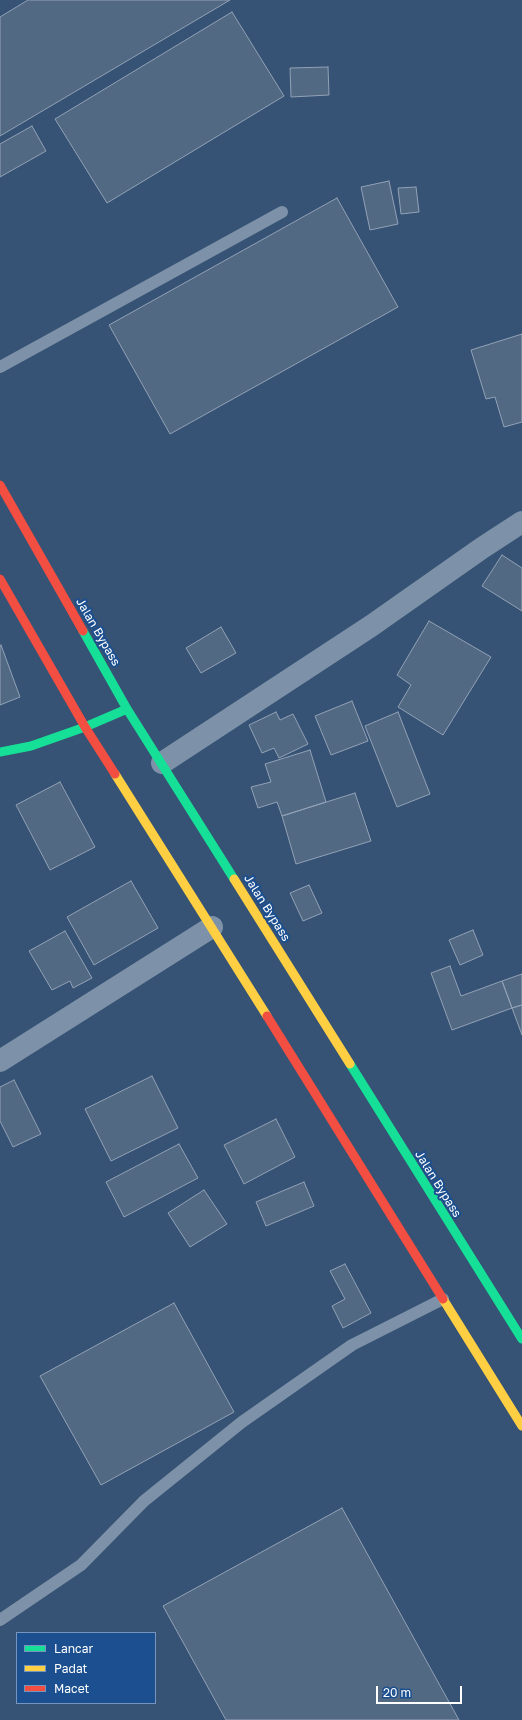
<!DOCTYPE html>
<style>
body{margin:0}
#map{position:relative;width:522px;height:1720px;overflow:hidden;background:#365274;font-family:"Golos Text",sans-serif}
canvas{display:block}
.legend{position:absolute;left:16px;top:1632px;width:140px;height:72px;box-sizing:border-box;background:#1b4f8f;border:1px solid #7695bc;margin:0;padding:5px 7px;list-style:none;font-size:12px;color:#fff}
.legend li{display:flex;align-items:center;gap:8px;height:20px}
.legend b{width:20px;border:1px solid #7695bc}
.scale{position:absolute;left:376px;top:1686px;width:86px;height:18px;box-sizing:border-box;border:2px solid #fff;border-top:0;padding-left:5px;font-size:12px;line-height:14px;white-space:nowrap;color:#fff;-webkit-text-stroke:3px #1b4f8f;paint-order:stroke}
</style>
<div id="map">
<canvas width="522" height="1720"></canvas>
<ul class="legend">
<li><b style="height:5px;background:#16e098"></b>Lancar</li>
<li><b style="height:5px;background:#ffcf43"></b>Padat</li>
<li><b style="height:5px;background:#f24e42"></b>Macet</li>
</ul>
<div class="scale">20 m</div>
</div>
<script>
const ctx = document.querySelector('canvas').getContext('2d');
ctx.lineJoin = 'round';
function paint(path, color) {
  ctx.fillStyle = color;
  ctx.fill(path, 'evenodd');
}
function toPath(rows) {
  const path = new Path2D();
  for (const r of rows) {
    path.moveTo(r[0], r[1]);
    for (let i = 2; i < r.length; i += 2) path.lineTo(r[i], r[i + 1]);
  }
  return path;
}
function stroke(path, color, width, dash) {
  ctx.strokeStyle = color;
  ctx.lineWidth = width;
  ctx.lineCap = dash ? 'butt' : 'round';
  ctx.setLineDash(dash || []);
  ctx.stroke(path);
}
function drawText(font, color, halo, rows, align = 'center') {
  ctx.font = font + ' "Golos Text",sans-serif';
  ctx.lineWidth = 4;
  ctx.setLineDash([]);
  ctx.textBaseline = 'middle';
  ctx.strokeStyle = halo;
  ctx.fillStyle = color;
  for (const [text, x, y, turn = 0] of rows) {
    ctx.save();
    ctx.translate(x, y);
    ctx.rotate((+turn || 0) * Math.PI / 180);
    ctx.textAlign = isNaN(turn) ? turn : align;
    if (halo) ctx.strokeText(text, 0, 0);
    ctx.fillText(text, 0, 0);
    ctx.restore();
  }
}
const building = toPath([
 [28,0,230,0,0,136,0,17,28,0],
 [232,12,284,96,107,203,55,119,232,12],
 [328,67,329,95,291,97,290,68,328,67],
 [32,126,46,151,0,177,0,144,32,126],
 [389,181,398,224,370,230,361,187,389,181],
 [416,187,419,212,401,214,398,188,416,187],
 [337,198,398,307,170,434,109,325,337,198],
 [522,334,522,422,504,427,495,397,486,399,471,350,522,334],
 [502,555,522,568,522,611,482,586,502,555],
 [429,621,491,657,443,735,398,707,411,685,397,675,429,621],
 [221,627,236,653,201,673,186,648,221,627],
 [1,645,20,697,0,705,0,646,1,645],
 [352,701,368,741,331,755,315,716,352,701],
 [276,712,280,720,293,714,308,744,279,758,274,748,262,753,249,725,276,712],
 [398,712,430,794,397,807,365,726,398,712],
 [310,750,326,802,282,816,277,802,258,808,251,787,271,782,265,764,310,750],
 [60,782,95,847,50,870,16,805,60,782],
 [355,793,371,841,296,864,282,816,355,793],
 [131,881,158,928,94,965,67,917,131,881],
 [309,885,322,913,303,921,290,893,309,885],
 [473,930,483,955,460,965,449,940,473,930],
 [65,931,92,978,73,988,70,981,52,990,29,951,65,931],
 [450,966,461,996,502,981,512,1008,452,1030,431,973,450,966],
 [522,974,522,1005,512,1008,502,981,522,974],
 [522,1005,522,1035,512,1008,522,1005],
 [152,1076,178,1128,111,1161,85,1109,152,1076],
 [14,1080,41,1134,13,1147,0,1121,0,1087,14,1080],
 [276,1119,295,1157,244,1184,224,1145,276,1119],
 [179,1144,198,1178,124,1217,106,1182,179,1144],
 [304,1182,314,1206,266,1226,256,1202,304,1182],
 [204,1190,227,1224,190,1247,168,1213,204,1190],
 [345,1264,371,1313,343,1328,332,1306,345,1299,330,1271,345,1264],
 [174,1303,234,1412,101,1485,40,1376,174,1303],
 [342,1508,459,1720,226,1720,163,1606,342,1508]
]);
const lane = toPath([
 [0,367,282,212],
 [0,1620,81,1565,144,1501,242,1422,352,1345,443,1299]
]);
const street = toPath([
 [162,763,371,626,482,548,522,522],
 [0,1061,212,927]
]);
const fast = toPath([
 [83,631,127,709,234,879],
 [0,752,31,746,85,727,127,709],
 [350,1064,522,1339]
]);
const slow = toPath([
 [115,774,267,1016],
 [234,879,350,1064],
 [443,1299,522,1426]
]);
const jam = toPath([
 [0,485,83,631],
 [0,579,85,727,115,774],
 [267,1016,443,1299]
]);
const streetNames = [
 ["Jalan Bypass",98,632,60],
 ["Jalan Bypass",267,908,58],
 ["Jalan Bypass",438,1184,58]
];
paint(building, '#526984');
stroke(building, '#92a2b6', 1);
stroke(lane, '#7d92a8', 12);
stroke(street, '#7d92a8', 22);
stroke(fast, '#16e098', 9);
stroke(slow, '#ffcf43', 9);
stroke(jam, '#f24e42', 9);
drawText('12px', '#fff', '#1b4f8f', streetNames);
</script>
